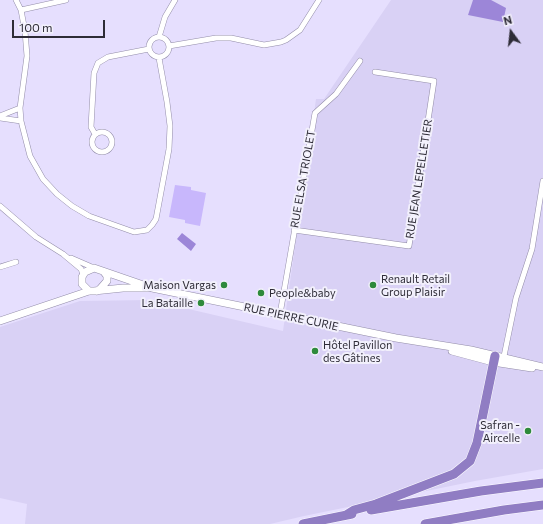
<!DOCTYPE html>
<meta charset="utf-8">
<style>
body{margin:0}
#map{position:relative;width:543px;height:524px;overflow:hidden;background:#e6dffe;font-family:Commissioner,sans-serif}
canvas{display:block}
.north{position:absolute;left:491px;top:12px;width:40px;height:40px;-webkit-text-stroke:3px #f2f0fc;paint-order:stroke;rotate:345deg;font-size:11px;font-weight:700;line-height:16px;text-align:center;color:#2e2c37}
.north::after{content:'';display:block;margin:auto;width:14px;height:18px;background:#2e2c37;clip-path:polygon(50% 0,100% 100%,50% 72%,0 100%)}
.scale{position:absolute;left:12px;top:20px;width:93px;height:18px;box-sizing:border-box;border:2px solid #2e2c37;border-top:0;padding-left:5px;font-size:12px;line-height:14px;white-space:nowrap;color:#2e2c37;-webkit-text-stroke:3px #f2f0fc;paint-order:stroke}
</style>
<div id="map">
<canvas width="543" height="524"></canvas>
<div class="north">N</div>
<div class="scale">100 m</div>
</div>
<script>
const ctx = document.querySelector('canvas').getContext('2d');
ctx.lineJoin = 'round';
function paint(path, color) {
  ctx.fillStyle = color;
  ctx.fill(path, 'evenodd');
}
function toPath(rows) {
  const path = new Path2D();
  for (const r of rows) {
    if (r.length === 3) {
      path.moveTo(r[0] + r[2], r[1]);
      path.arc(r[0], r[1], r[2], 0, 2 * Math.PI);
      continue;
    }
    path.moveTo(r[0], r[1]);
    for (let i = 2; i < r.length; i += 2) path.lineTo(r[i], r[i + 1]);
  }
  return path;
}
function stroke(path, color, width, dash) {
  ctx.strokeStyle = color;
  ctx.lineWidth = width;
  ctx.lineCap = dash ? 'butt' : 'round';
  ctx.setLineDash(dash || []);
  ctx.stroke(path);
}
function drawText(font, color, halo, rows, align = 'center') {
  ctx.font = font + ' Commissioner,sans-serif';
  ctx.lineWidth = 4;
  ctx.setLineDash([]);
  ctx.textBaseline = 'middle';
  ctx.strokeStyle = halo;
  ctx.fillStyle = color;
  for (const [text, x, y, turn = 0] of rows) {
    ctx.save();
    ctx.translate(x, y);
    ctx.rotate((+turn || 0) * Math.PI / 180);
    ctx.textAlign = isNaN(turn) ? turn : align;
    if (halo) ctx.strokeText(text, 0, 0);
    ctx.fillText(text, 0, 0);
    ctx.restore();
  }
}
const built = toPath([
 [391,0,543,0,543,469,475,481,304,516,270,524,25,524,27,504,0,498,0,327,80,301,150,300,283,331,316,99,324,99]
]);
const green = toPath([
 [175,185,191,187,191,190,206,193,200,226,185,223,185,220,169,217]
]);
const water = toPath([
 [473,0,491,0,506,8,503,22,468,15],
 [182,233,196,244,191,251,177,239]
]);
const street = toPath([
 [16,0,21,10,25,31,27,56,20,108,21,121,30,156,43,179,57,194,72,206,89,216,134,232,147,230,152,225,156,219,169,149,170,126,167,102,159,58],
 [21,10,66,0],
 [159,47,10],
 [159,37,165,17,175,0],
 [169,46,216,38,231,38,264,45,281,42,286,40,300,30,319,0],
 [0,116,20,108],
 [0,118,21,121],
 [102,142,10],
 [95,134,91,127,94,73,98,63,108,57,149,49],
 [0,206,36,237,63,254,81,269,83,274],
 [294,230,409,246,434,81,375,72],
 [71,258,94,268],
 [0,267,16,262],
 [280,314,315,113,336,94,360,61],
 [503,361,516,298,532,249,543,181]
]);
const secondary = toPath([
 [89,291,82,284,82,277,85,272,94,268,152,288,396,338,471,350,543,367],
 [97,291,100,289,107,281,107,276,104,272],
 [0,321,89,291,94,291,123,288,148,288],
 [452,351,493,362,532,368]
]);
const highway = toPath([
 [371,510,481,491,543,483],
 [346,515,354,510,376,504,454,474,470,461,477,443,495,356],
 [303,524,352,514],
 [425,524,504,510,543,505]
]);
const markers = [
 [224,285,4,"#2e8a3b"],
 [373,285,4,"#2e8a3b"],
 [261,293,4,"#2e8a3b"],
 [201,303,4,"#2e8a3b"],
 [315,351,4,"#2e8a3b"],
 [528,431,4,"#2e8a3b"]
];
const streetNames = [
 ["RUE ELSA TRIOLET",303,179,-80],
 ["RUE JEAN LEPELLETIER",419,179,-81],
 ["RUE PIERRE CURIE",291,317,12]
];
const poiNames = [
 ["Renault Retail",381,279],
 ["Group Plaisir",381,292],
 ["Maison Vargas",216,285,"right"],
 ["People&baby",269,293],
 ["La Bataille",193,303,"right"],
 ["Hôtel Pavillon",323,345],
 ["des Gâtines",323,358],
 ["Safran -",520,425,"right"],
 ["Aircelle",520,438,"right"]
];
paint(built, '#d9d1f5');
paint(green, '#c8b7fc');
paint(water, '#9c86d8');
stroke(street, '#938da9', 6);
stroke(secondary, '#938da9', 8);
stroke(highway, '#fff', 10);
stroke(street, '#fff', 5);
stroke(secondary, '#fff', 7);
stroke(highway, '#907dc3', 9);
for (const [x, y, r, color] of markers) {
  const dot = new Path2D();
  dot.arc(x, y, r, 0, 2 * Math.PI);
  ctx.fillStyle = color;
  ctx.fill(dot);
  stroke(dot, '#f2f0fc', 1.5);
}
drawText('11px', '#2e2c37', '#f2f0fc', streetNames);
drawText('11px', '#2e2c37', '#f2f0fc', poiNames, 'left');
</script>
